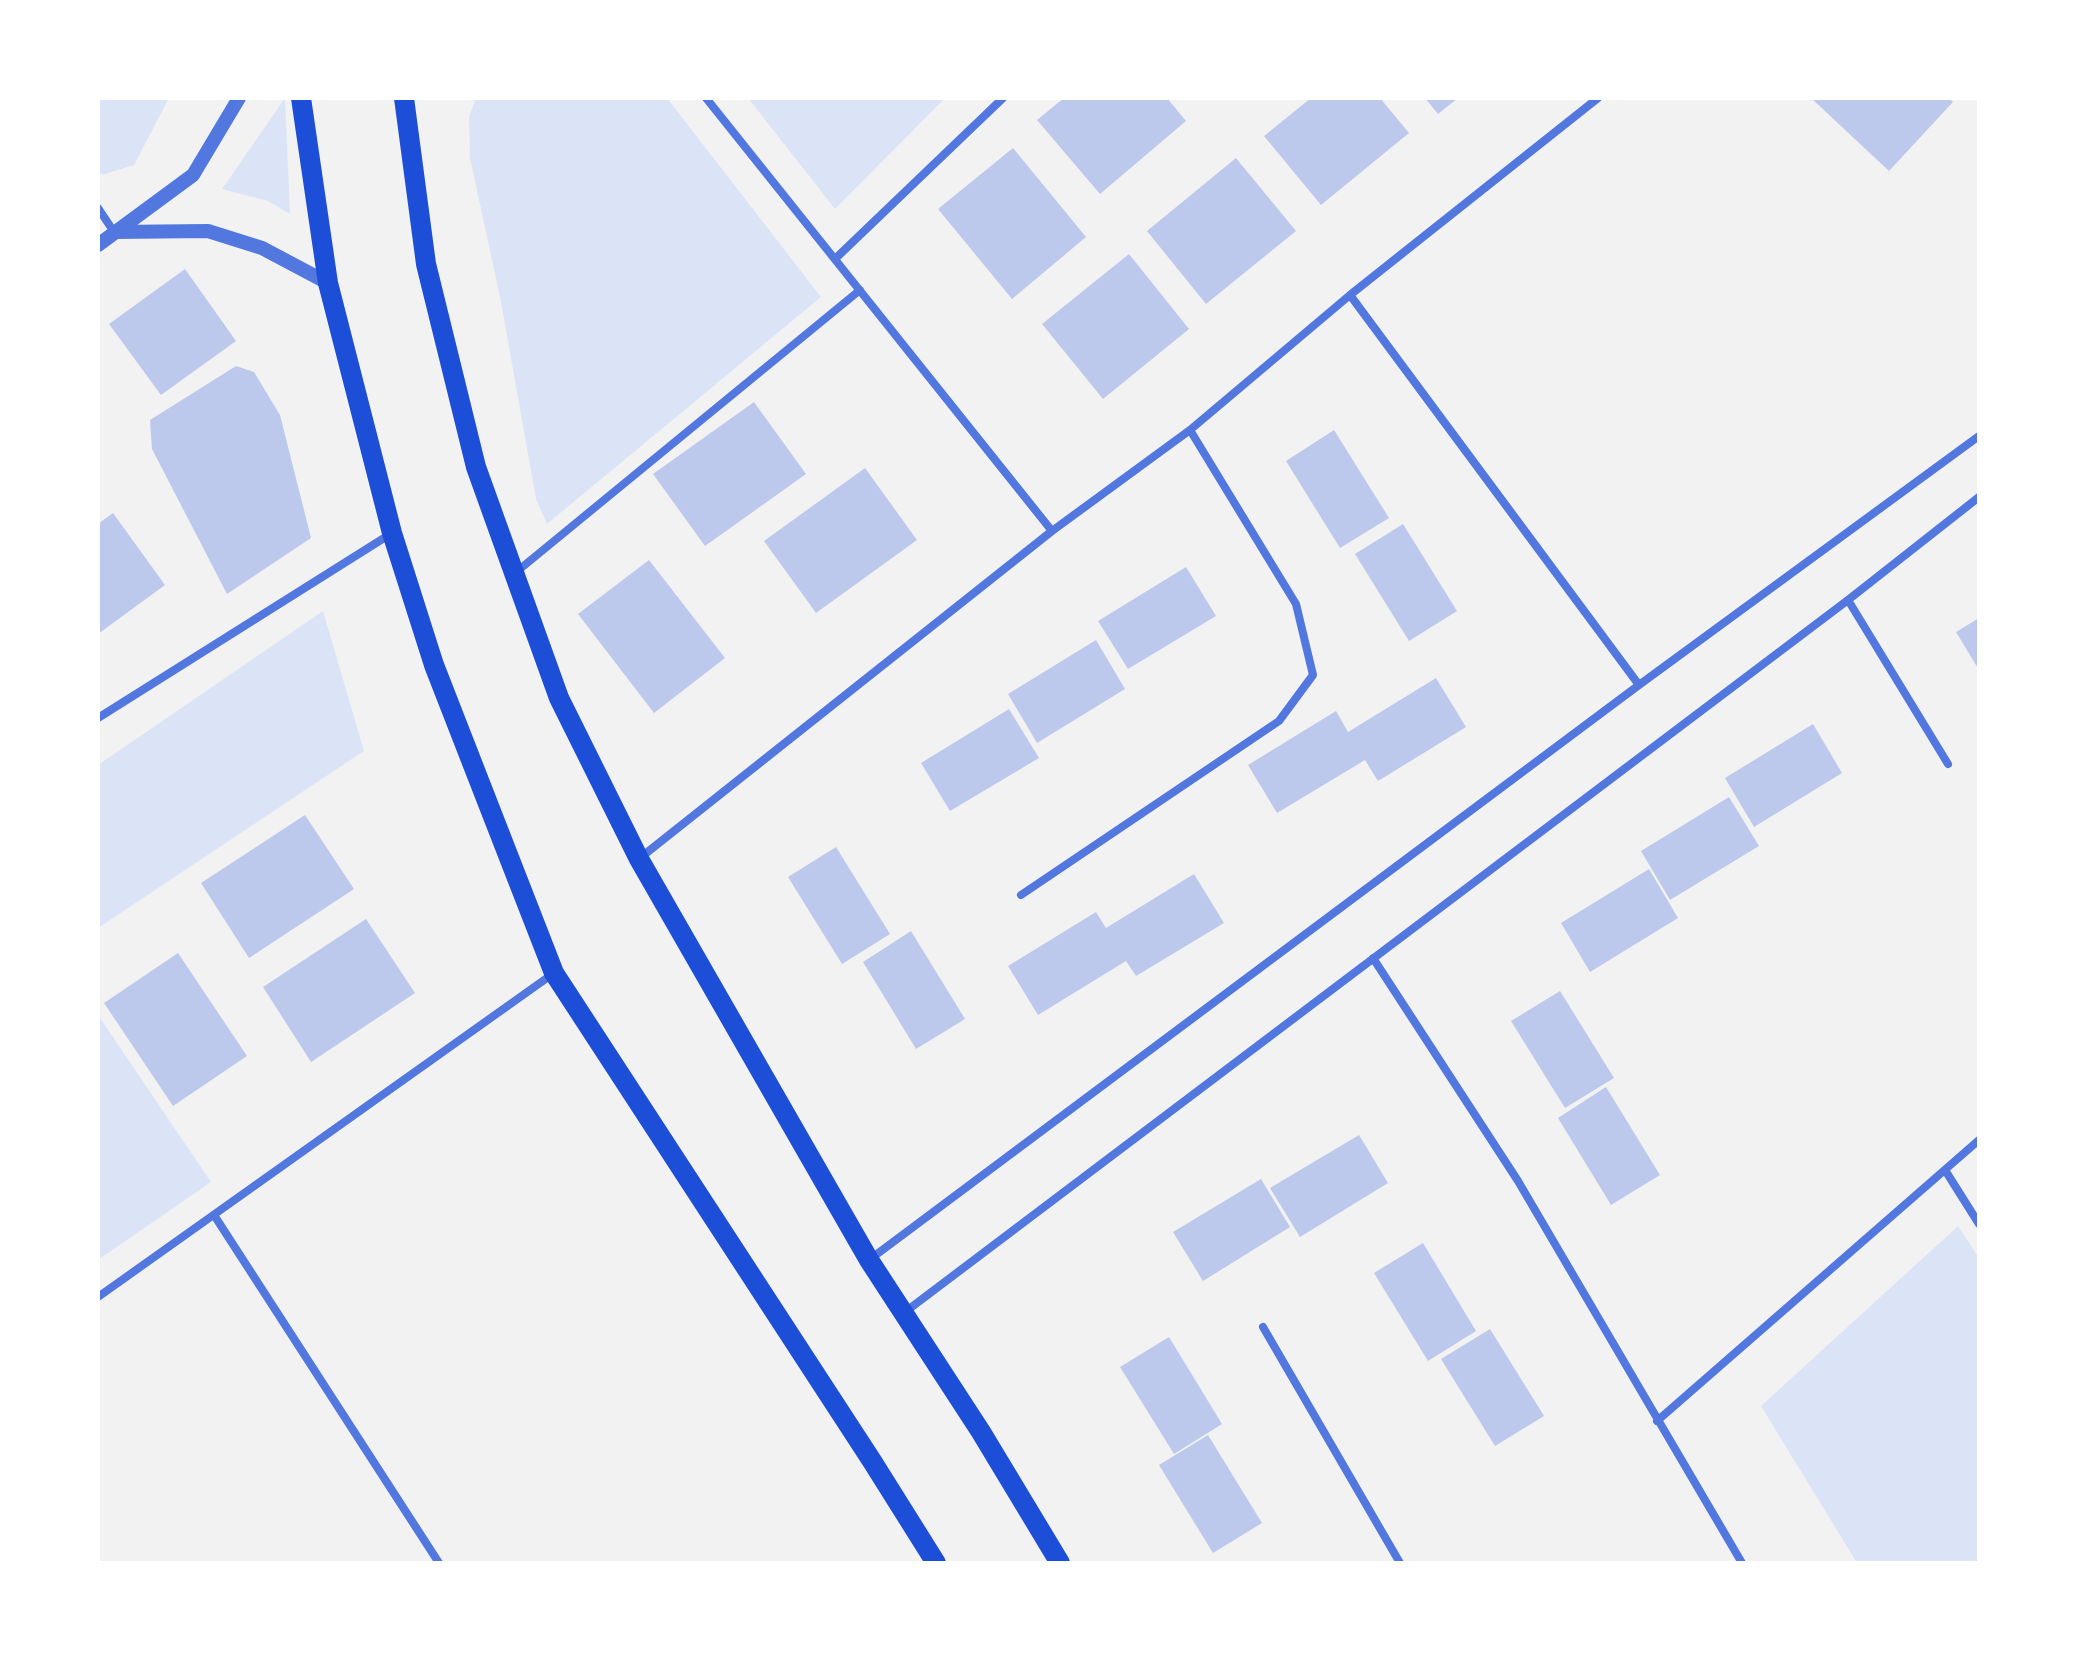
<!DOCTYPE html>
<style>
body{margin:0}
#map{position:relative;width:2077px;height:1661px;overflow:hidden;background:#f2f2f2;font-family:"Times New Roman",serif}
canvas{display:block}
.frame{position:absolute;inset:0;border:100px solid #fff;pointer-events:none}
</style>
<div id="map">
<canvas width="2077" height="1661"></canvas>
<div class="frame"></div>
</div>
<script>
const ctx = document.querySelector('canvas').getContext('2d');
ctx.lineJoin = 'round';
function paint(path, color) {
  ctx.fillStyle = color;
  ctx.fill(path, 'evenodd');
}
function toPath(rows) {
  const path = new Path2D();
  for (const r of rows) {
    path.moveTo(r[0], r[1]);
    for (let i = 2; i < r.length; i += 2) path.lineTo(r[i], r[i + 1]);
  }
  return path;
}
function stroke(path, color, width, dash) {
  ctx.strokeStyle = color;
  ctx.lineWidth = width;
  ctx.lineCap = dash ? 'butt' : 'round';
  ctx.setLineDash(dash || []);
  ctx.stroke(path);
}
const green = toPath([
 [98,98,169,98,134,165,102,175,98,170],
 [285,98,290,214,268,201,222,189],
 [476,98,667,98,821,297,547,524,536,499,501,302,470,158,469,117],
 [748,98,945,98,835,209],
 [323,611,364,751,98,928,98,765],
 [98,1015,211,1182,98,1260],
 [1958,1226,1979,1258,1979,1563,1857,1563,1761,1406]
]);
const building = toPath([
 [1064,98,1167,98,1186,121,1100,194,1037,120],
 [1311,98,1380,98,1409,133,1321,205,1264,136],
 [1425,98,1458,98,1438,114],
 [1811,98,1948,98,1953,102,1889,171],
 [1013,148,1086,237,1012,299,938,209],
 [1236,158,1296,231,1206,304,1147,231],
 [1129,254,1189,329,1103,399,1042,324],
 [185,269,236,341,161,395,109,324],
 [236,366,254,372,280,415,311,538,227,594,152,449,150,420],
 [754,402,806,474,705,546,653,474],
 [1334,430,1389,518,1340,548,1286,461],
 [865,468,917,540,816,613,764,541],
 [113,513,165,585,98,634,98,524],
 [1403,524,1457,611,1409,641,1355,554],
 [649,560,725,658,654,713,578,614],
 [1186,567,1216,616,1128,669,1098,621],
 [1979,618,1979,670,1956,632],
 [1096,640,1125,689,1037,743,1008,694],
 [1436,678,1466,727,1378,781,1365,760,1277,813,1248,765,1336,711,1348,732],
 [1009,709,1039,758,950,811,921,763],
 [1813,724,1842,773,1754,827,1725,778],
 [1729,797,1759,846,1670,900,1641,851],
 [305,815,354,889,249,958,201,883],
 [836,847,890,934,842,964,788,877],
 [1649,869,1678,918,1590,972,1561,923],
 [1194,874,1224,923,1136,976,1126,961,1038,1015,1008,966,1096,912,1106,928],
 [366,919,415,993,311,1062,263,987],
 [911,931,965,1019,916,1049,863,962],
 [178,953,247,1056,173,1106,104,1003],
 [1560,991,1614,1078,1565,1108,1511,1021],
 [1606,1087,1660,1175,1611,1205,1558,1118],
 [1359,1135,1388,1183,1300,1237,1270,1188],
 [1261,1179,1290,1227,1203,1281,1173,1232],
 [1423,1243,1476,1331,1428,1361,1374,1273],
 [1490,1329,1544,1416,1495,1446,1441,1359],
 [1169,1337,1222,1424,1174,1454,1120,1367],
 [1208,1435,1262,1523,1213,1553,1159,1465]
]);
const minor = toPath([
 [706,98,1052,531],
 [98,208,114,232],
 [836,258,1003,98],
 [1350,295,1639,685],
 [515,573,860,290],
 [1848,600,1948,764],
 [98,718,392,533],
 [640,858,1052,531,1190,430,1350,295,1598,98],
 [1021,895,1279,721,1313,675,1296,604,1190,430],
 [1373,958,1518,1181,1742,1563],
 [1945,1170,1979,1224],
 [214,1215,439,1563],
 [869,1260,1639,685,1979,436],
 [98,1297,554,973],
 [905,1312,1848,600,1979,497],
 [1263,1327,1400,1563],
 [1657,1421,1979,1140]
]);
const tertiary = toPath([
 [114,232,208,231,262,248,328,283],
 [98,245,193,175,239,98]
]);
const primary = toPath([
 [301,98,328,283,392,533,434,665,554,973,872,1461,936,1563],
 [404,98,426,264,476,467,559,698,639,859,869,1260,981,1432,1060,1563]
]);
paint(green, '#dbe4f7');
paint(building, '#bdc9ec');
stroke(minor, '#5277de', 8);
stroke(tertiary, '#5277de', 14);
stroke(primary, '#1d4ed8', 20);
</script>
